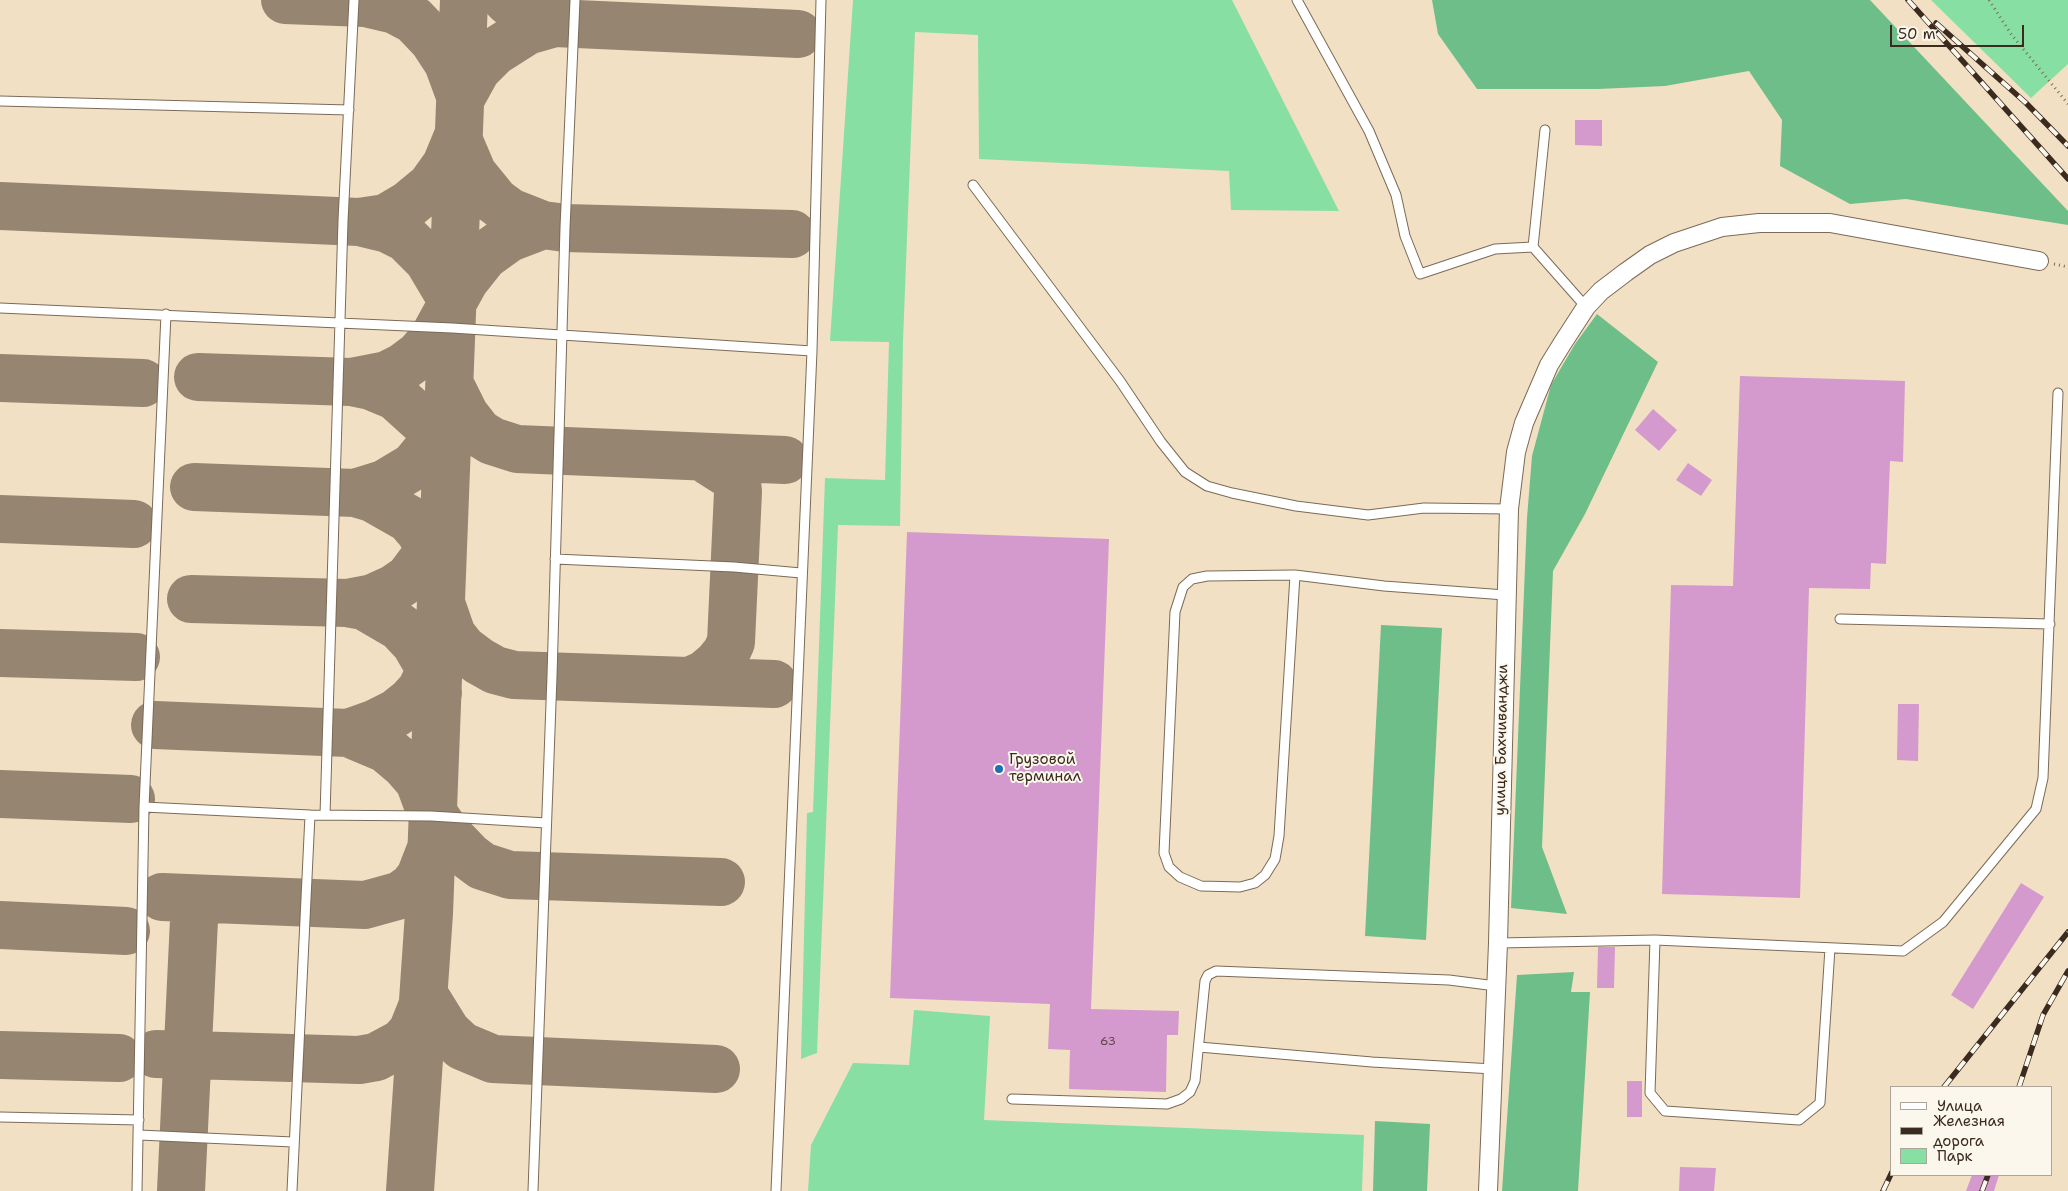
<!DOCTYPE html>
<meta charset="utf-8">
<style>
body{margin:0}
#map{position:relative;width:2068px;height:1191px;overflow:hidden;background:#f2e0c4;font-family:"Shantell Sans",sans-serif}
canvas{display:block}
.legend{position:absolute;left:1890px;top:1086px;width:162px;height:90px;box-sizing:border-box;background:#fbf7ec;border:1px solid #aea59a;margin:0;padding:6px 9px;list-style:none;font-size:15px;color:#3b2a1e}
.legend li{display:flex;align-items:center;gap:10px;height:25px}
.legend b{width:25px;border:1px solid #aea59a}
.scale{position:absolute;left:1890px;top:25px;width:134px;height:22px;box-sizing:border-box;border:2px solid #3b2a1e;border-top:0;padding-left:6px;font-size:15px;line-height:18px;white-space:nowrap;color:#3b2a1e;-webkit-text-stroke:4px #fbf7ec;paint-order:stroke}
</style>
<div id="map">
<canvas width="2068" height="1191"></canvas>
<ul class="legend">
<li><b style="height:6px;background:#fff"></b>Улица</li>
<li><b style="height:6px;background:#3b2a1e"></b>Железная дорога</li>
<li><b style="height:14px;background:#88dfa3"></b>Парк</li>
</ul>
<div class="scale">50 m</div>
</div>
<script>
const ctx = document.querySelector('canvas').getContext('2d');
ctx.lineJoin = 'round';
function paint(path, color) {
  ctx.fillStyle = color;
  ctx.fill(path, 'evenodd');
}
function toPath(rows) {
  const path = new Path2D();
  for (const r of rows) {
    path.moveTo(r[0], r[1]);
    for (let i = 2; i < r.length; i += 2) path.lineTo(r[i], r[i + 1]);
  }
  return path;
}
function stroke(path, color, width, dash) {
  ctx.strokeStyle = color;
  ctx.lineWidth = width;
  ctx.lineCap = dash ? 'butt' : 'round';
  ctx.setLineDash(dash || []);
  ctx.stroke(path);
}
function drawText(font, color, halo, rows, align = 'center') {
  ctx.font = font + ' "Shantell Sans",sans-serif';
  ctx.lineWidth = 4;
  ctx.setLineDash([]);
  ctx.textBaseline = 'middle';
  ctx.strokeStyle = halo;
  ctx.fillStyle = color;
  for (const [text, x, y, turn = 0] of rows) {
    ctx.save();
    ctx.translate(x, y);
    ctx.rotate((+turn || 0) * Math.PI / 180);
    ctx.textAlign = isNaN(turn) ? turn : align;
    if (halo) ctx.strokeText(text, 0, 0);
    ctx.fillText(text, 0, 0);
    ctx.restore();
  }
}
const green = toPath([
 [853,0,1232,0,1339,211,1231,210,1229,171,979,159,978,35,915,32,903,341,900,526,838,525,817,1053,801,1059,807,813,813,812,825,478,885,480,889,342,830,341],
 [1931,0,2068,0,2068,64,2031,98],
 [914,1010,990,1016,984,1120,1364,1135,1362,1191,808,1191,811,1145,853,1063,909,1065]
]);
const forest = toPath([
 [1432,0,1870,0,2068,211,2068,225,1906,199,1850,204,1780,166,1782,120,1749,71,1665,86,1598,89,1477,89,1438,34],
 [1597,314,1658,362,1585,514,1553,571,1542,847,1567,914,1511,908,1527,518,1532,456,1551,385,1575,344],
 [1381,625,1442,628,1426,940,1365,936],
 [1574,972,1571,992,1590,992,1578,1191,1502,1191,1517,975],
 [1375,1121,1430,1124,1427,1191,1373,1191]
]);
const taxiway = toPath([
 [285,0,365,3,388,0],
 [507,0,521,12,555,23,798,34],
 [365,3,395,10,414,20,433,40,448,63,459,93],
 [461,98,477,69,494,52,527,31,555,23],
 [459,141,473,174,495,201,510,212,543,225,565,228,792,234],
 [0,206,359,222,386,218,408,205,431,186,446,165,458,136],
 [359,222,388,229,406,238,428,260,453,302],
 [198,377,351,382,371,386,395,396,426,424,436,439,446,471],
 [0,378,143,383],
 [351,382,387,375,403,367,419,355,432,340,465,280,484,256,509,238,543,225],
 [450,385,465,415,479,433,492,441,517,449,785,460],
 [194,487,355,493,372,498,409,519,421,533,436,566,439,582],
 [355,493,384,484,414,466,436,439,445,415],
 [0,519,134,524],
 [191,599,347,603,364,606,400,627,415,643,426,662,438,693],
 [347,603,373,598,393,589,409,578,430,550,441,528],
 [442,606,452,635,463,649,479,661,495,670,514,675,774,684],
 [0,653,136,657],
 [690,681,705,674,717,664,726,653,731,642,738,492,737,482,732,476,702,457],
 [155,725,348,733,386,749,405,765,419,781,433,819],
 [348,733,376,723,396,713,411,701,421,690,438,653],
 [0,794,131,799],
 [433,813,446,832,470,857,482,866,510,875,721,882],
 [162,897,365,905,401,895,412,887,420,877,432,846],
 [0,925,126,931],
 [424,995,447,1032,462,1046,493,1059,716,1069],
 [156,1054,359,1060,376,1057,402,1043,412,1032,424,1002],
 [0,1055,119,1058],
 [181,1191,194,920,198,908,202,903,211,899],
 [410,1191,429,913,464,0]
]);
const building = toPath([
 [1575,120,1602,120,1602,146,1575,145],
 [1740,376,1905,381,1903,462,1890,461,1886,564,1871,563,1870,589,1809,588,1800,898,1662,894,1671,585,1733,586],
 [1653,409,1677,430,1659,451,1635,430],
 [1688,463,1712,480,1701,496,1676,480],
 [907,532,1109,539,1091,1009,1179,1011,1178,1035,1167,1035,1166,1092,1069,1089,1070,1050,1048,1049,1050,1004,890,998],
 [1898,704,1919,704,1918,761,1897,760],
 [2021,883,2044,897,1973,1009,1951,995],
 [1598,947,1615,947,1614,988,1597,988],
 [1627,1081,1642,1081,1642,1117,1627,1117],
 [1680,1167,1716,1168,1714,1191,1679,1191],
 [1972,1175,1999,1175,1994,1191,1966,1191]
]);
const path = toPath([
 [1989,0,2011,34,2068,104],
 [2054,264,2068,267]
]);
const lane = toPath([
 [1297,0,1369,131,1396,195,1405,236,1420,274,1495,249,1533,247,1586,307],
 [0,101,349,110],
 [973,185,1120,381,1161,442,1185,472,1207,486,1232,493,1296,506,1368,515,1424,508,1509,509],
 [1533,247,1545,130],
 [0,308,452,328,812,351],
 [555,559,734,567,801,573],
 [1295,575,1279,836,1275,859,1265,875,1255,883,1240,887,1201,886,1180,877,1169,867,1164,853,1175,612,1183,587,1192,579,1207,576,1295,575,1384,586,1505,595],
 [1840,619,2050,624],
 [144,807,310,815,431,816,546,823],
 [325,815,343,221,354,0],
 [1655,940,1650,1093,1665,1111,1799,1120,1820,1103,1830,948],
 [1498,943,1655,940,1903,951,1943,922,2036,809,2043,778,2058,393],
 [1199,1047,1372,1062,1493,1069],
 [1012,1099,1167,1104,1181,1099,1190,1092,1195,1081,1205,981,1208,975,1216,971,1449,980,1496,986],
 [0,1117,139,1120],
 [139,1135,293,1142],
 [137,1191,144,807,166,314],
 [292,1191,310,815],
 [533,1191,552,676,565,228,575,0],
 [776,1191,812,351,821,0]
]);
const street = toPath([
 [1488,1191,1498,943,1509,509,1516,452,1524,423,1549,365,1562,344,1586,307,1601,291,1626,272,1650,255,1674,243,1722,227,1759,223,1830,223,2039,261]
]);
const rail = toPath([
 [1908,0,2068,179],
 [1936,23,2026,103,2068,146],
 [1944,1087,2068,932],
 [2019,1087,2043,1015,2068,971],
 [1883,1191,1892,1172],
 [1982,1191,1988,1175]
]);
const markers = [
 [999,769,5,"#1f6fb2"]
];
const numberNames = [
 ["63",1108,1042]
];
const streetNames = [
 ["улица Бахчиванджи",1502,740,-89]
];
const poiNames = [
 ["Грузовой",1009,760],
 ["терминал",1009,777]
];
paint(green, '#88dfa3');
paint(forest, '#6ebe89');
stroke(taxiway, '#968571', 48);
paint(building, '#d49acd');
stroke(lane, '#7b6a58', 11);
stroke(street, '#7b6a58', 20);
stroke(path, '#7b6a58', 3, [1, 4]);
stroke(lane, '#fff', 9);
stroke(street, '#fff', 18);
stroke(rail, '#3b2a1e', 5.5);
stroke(rail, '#fbf7ec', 4, [11]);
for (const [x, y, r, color] of markers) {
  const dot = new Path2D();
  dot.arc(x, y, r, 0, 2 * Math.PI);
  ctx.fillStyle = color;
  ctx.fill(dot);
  stroke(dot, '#fbf7ec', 2);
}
drawText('12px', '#61464a', null, numberNames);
drawText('15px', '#3b2a1e', '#fbf7ec', streetNames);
drawText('15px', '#3b2a1e', '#fbf7ec', poiNames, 'left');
</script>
